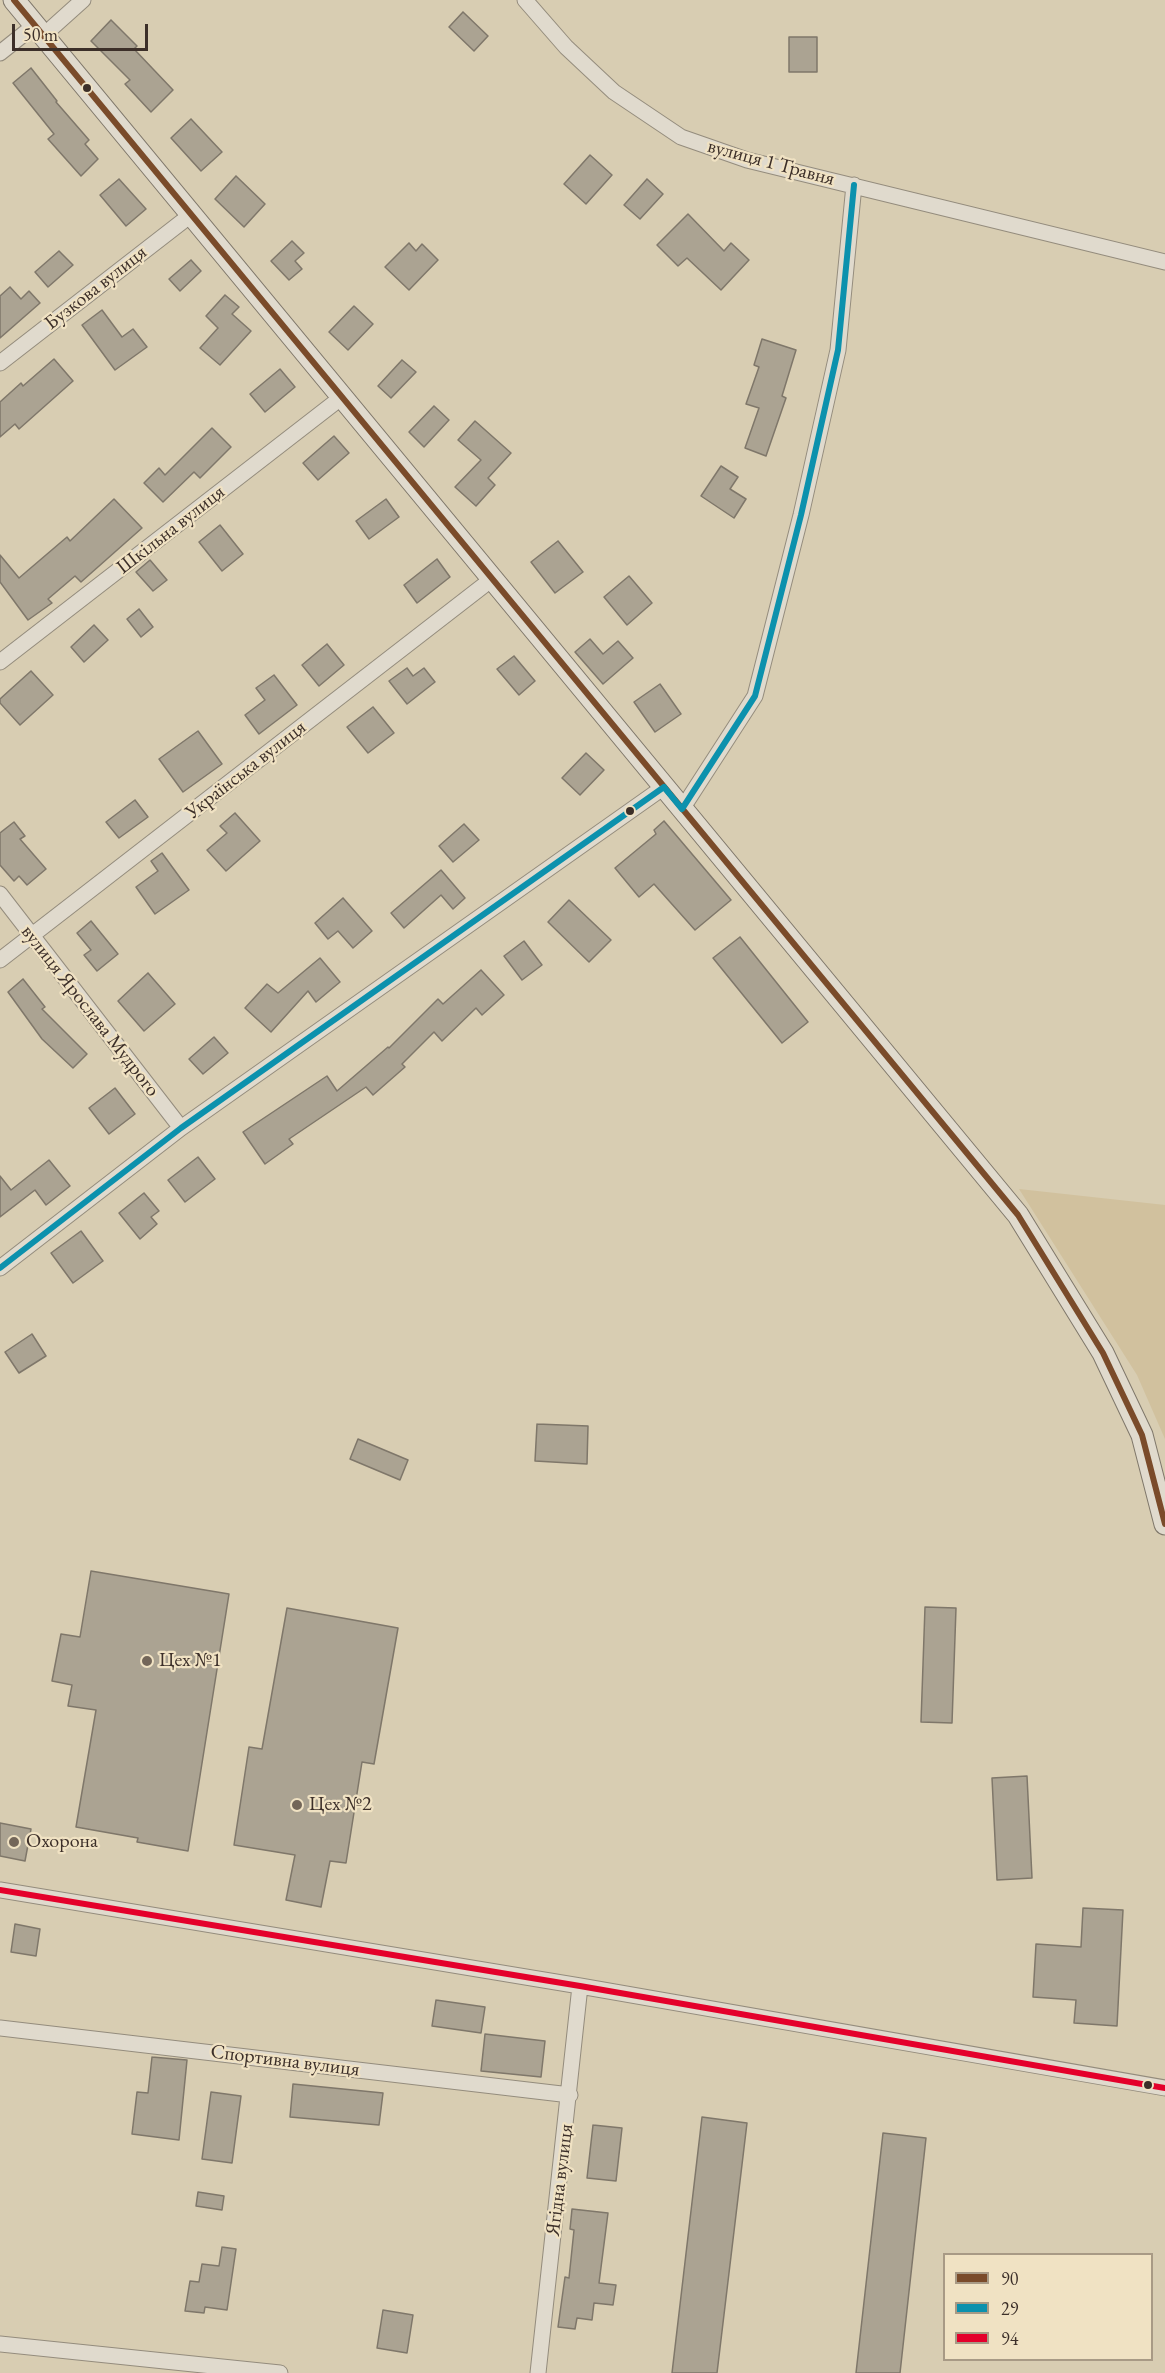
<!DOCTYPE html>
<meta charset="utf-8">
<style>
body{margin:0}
#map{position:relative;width:1165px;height:2373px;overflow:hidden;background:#d8cdb2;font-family:"EB Garamond",serif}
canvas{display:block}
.legend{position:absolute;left:943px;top:2253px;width:210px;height:108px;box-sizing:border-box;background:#f0e2c3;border:2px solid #a89a85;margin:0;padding:8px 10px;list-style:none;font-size:18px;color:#3c2f29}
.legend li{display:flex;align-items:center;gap:12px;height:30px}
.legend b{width:30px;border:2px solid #a89a85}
.scale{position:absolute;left:12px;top:24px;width:136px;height:27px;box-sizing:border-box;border:3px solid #3c2f29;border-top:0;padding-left:8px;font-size:18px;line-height:21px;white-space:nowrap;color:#3c2f29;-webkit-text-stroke:4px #f0e2c3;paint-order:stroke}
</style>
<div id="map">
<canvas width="1165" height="2373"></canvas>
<ul class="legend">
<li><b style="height:8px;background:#7a4b2a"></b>90</li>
<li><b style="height:8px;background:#0c91ad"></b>29</li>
<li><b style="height:8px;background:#e4002b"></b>94</li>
</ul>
<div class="scale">50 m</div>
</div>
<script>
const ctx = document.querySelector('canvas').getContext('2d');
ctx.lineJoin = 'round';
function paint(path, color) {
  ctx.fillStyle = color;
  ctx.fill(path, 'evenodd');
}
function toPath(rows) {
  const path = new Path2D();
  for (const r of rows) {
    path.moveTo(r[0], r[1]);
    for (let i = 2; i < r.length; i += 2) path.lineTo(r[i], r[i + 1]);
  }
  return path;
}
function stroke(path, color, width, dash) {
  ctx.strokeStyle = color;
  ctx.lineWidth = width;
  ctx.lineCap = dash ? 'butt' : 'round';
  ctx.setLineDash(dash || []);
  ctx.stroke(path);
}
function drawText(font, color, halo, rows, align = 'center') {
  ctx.font = font + ' "EB Garamond",serif';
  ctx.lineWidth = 4.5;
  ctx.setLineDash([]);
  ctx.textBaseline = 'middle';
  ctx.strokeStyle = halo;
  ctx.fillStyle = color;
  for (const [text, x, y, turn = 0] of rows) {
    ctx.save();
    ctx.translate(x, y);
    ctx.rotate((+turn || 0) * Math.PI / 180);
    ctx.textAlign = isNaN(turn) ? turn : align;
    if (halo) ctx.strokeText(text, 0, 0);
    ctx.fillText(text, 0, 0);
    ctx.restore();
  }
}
const green = toPath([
 [1019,1189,1165,1205,1165,1439,1137,1375]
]);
const building = toPath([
 [463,12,488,36,474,51,449,27,463,12],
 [111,20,137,46,134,49,173,90,151,112,125,84,130,80,91,41,111,20],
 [789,37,817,37,817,72,789,72,789,37],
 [31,68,57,101,56,102,89,140,85,144,98,159,81,176,48,139,54,134,13,83,31,68],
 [191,119,222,152,201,171,171,138,191,119],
 [590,155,612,175,586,204,564,184,590,155],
 [236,176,265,204,244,227,215,199,236,176],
 [119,179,146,209,126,226,100,195,119,179],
 [647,179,663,194,640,219,624,205,647,179],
 [688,214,724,251,731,243,749,260,721,290,687,258,678,266,657,245,688,214],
 [292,241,304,253,295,261,302,269,289,280,271,261,292,241],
 [409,243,416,251,422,244,438,260,409,290,385,267,409,243],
 [59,251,73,265,48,287,35,272,59,251],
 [191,260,201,271,180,291,169,279,191,260],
 [10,287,21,299,29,291,40,303,0,338,0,296,10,287],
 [225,295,239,307,232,314,251,331,220,365,200,348,218,328,206,316,225,295],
 [354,306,373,324,348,350,329,332,354,306],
 [102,310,122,337,133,329,147,347,115,370,82,325,102,310],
 [762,339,796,350,782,396,786,398,766,456,745,448,759,408,746,404,759,367,754,365,762,339],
 [54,359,73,381,19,429,15,424,0,437,0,402,21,383,23,386,54,359],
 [402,360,416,372,391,398,378,386,402,360],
 [280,369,295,387,265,412,250,394,280,369],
 [434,406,449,420,424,447,409,432,434,406],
 [475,421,511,453,488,478,495,485,476,506,455,487,481,460,458,440,475,421],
 [212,428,231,447,200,478,194,472,163,502,144,483,159,468,165,475,212,428],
 [334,436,349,453,318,480,303,463,334,436],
 [721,466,738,477,730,489,746,499,734,518,701,496,721,466],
 [114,499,142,528,81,582,75,576,48,599,52,603,28,620,0,582,0,555,19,578,67,537,70,541,114,499],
 [386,499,399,517,369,539,356,521,386,499],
 [220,525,243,554,222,571,199,542,220,525],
 [558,541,583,572,555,593,531,562,558,541],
 [437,559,450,577,417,603,404,585,437,559],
 [150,560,167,580,153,591,136,572,150,560],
 [629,576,652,603,627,625,604,597,629,576],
 [139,609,153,627,141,637,127,619,139,609],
 [94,625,108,640,84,662,71,647,94,625],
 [590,639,603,654,618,641,633,658,603,684,575,652,590,639],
 [327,644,344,665,319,686,302,665,327,644],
 [514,656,535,681,519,695,497,669,514,656],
 [407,668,413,676,424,668,435,682,407,704,389,681,407,668],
 [31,671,53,695,20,725,0,703,0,699,31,671],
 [274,675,297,705,259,734,245,715,265,700,256,688,274,675],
 [660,684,681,714,655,732,634,702,660,684],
 [373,707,394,733,368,753,347,727,373,707],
 [198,731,222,764,183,792,159,759,198,731],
 [586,753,604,770,580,795,562,778,586,753],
 [135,800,148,817,119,838,106,822,135,800],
 [235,813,260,841,226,871,207,850,227,833,220,826,235,813],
 [664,821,731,900,695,930,654,884,639,897,615,868,656,834,654,830,664,821],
 [14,822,25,836,20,839,46,869,27,885,19,876,14,881,0,865,0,833,14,822],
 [464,824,479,840,453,862,439,846,464,824],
 [162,853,189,890,155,914,136,887,158,871,151,861,162,853],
 [441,870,465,898,453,909,441,895,404,928,391,913,441,870],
 [343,898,372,931,353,948,338,931,328,939,315,923,343,898],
 [569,900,611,940,589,962,548,922,569,900],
 [91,921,118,954,97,971,84,955,91,950,77,933,91,921],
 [740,937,808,1022,782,1043,713,958,740,937],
 [524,941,542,965,522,980,504,956,524,941],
 [320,958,340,982,316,1002,308,991,271,1032,245,1008,267,984,278,993,320,958],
 [481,970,504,995,482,1015,476,1008,442,1041,434,1032,402,1064,405,1067,373,1095,366,1087,289,1139,293,1144,265,1164,243,1132,327,1076,337,1091,388,1047,389,1048,438,999,443,1004,481,970],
 [148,973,175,1004,144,1031,118,1001,148,973],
 [23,979,45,1007,42,1009,87,1054,73,1068,42,1039,8,992,23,979],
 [214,1037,228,1053,203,1074,189,1059,214,1037],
 [115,1088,135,1114,109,1134,89,1108,115,1088],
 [198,1157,215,1179,185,1202,168,1180,198,1157],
 [49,1160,70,1186,46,1205,35,1190,0,1217,0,1176,11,1190,49,1160],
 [144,1193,159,1211,151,1217,157,1224,140,1239,119,1213,144,1193],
 [81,1231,103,1261,73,1283,51,1253,81,1231],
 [32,1334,46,1356,19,1373,5,1352,32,1334],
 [537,1424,588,1426,587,1464,535,1461,537,1424],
 [358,1439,408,1460,400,1480,350,1459,358,1439],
 [91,1571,229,1594,188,1851,137,1842,138,1838,76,1827,96,1710,68,1706,72,1685,52,1681,61,1634,80,1637,91,1571],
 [925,1607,956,1608,952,1723,921,1722,925,1607],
 [287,1608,398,1628,374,1764,362,1762,346,1863,330,1861,321,1907,286,1900,295,1855,234,1845,249,1747,262,1749,287,1608],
 [1027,1776,1032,1878,997,1880,992,1778,1027,1776],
 [0,1823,31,1829,25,1861,0,1856,0,1823],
 [1083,1908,1123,1910,1117,2026,1074,2023,1076,2000,1033,1997,1036,1944,1081,1947,1083,1908],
 [15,1924,40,1929,36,1956,11,1952,15,1924],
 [436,2000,485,2007,481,2033,432,2026,436,2000],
 [485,2034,545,2041,541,2077,481,2071,485,2034],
 [152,2057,187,2060,179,2140,132,2134,137,2092,148,2093,152,2057],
 [293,2084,383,2093,379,2125,290,2117,293,2084],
 [211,2092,241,2096,232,2163,202,2159,211,2092],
 [702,2117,747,2123,717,2373,672,2373,702,2117],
 [593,2125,622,2128,616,2181,587,2178,593,2125],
 [883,2133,926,2138,900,2373,856,2373,883,2133],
 [198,2192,224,2196,222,2210,196,2206,198,2192],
 [572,2209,608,2213,599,2283,616,2285,613,2305,594,2303,592,2320,577,2318,575,2329,558,2327,565,2277,569,2278,574,2230,570,2229,572,2209],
 [222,2247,236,2249,227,2310,205,2307,204,2313,185,2311,190,2281,199,2282,202,2264,219,2266,222,2247],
 [383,2310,413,2315,407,2353,377,2348,383,2310]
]);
const street = toPath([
 [525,0,566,47,614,92,681,137,747,160,1165,262],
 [44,35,83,0],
 [0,53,35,25],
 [0,363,192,214],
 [0,662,342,397],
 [0,894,181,1128],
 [0,960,492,579],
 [0,1268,181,1128,664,787,682,809,755,696,801,515,838,350,854,185],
 [0,1890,580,1986,1165,2088],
 [0,2028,570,2095],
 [0,2344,280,2373],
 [538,2373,580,1986]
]);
const secondary = toPath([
 [14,0,1018,1215,1103,1353,1142,1435,1165,1524]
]);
const bus1 = toPath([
 [14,0,1018,1215,1103,1353,1142,1435,1165,1524]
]);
const bus2 = toPath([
 [0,1268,181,1128,664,787,682,809,755,696,801,515,838,350,854,185]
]);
const bus3 = toPath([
 [0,1890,580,1986,1165,2088]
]);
const markers = [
 [87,88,5,"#3c2f29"],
 [630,811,5,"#3c2f29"],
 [147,1661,6,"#736659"],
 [297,1805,6,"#736659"],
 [14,1842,6,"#736659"],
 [1148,2085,5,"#3c2f29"]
];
const streetNames = [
 ["вулиця 1 Травня",771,163,15],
 ["Бузкова вулиця",96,288,-38],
 ["Шкільна вулиця",171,530,-38],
 ["Українська вулиця",246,770,-38],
 ["вулиця Ярослава Мудрого",90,1011,52],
 ["Спортивна вулиця",285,2061,7],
 ["Ягідна вулиця",560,2180,-83]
];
const poiNames = [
 ["Цех №1",159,1661],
 ["Цех №2",309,1805],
 ["Охорона",26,1842]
];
paint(green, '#d1c19e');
paint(building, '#aba392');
stroke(building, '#7f776a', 1.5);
stroke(street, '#948c7d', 17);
stroke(secondary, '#7f776a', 23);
stroke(street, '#e0dacd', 15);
stroke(secondary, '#e0dacd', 21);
stroke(bus1, '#7a4b2a', 6);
stroke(bus2, '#0c91ad', 6);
stroke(bus3, '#e4002b', 6);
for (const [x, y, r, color] of markers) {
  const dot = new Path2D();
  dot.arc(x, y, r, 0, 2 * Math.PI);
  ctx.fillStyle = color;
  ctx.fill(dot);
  stroke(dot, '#f0e2c3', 2);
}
drawText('20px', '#3c2f29', '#f0e2c3', streetNames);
drawText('20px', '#3c2f29', '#f0e2c3', poiNames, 'left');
</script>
